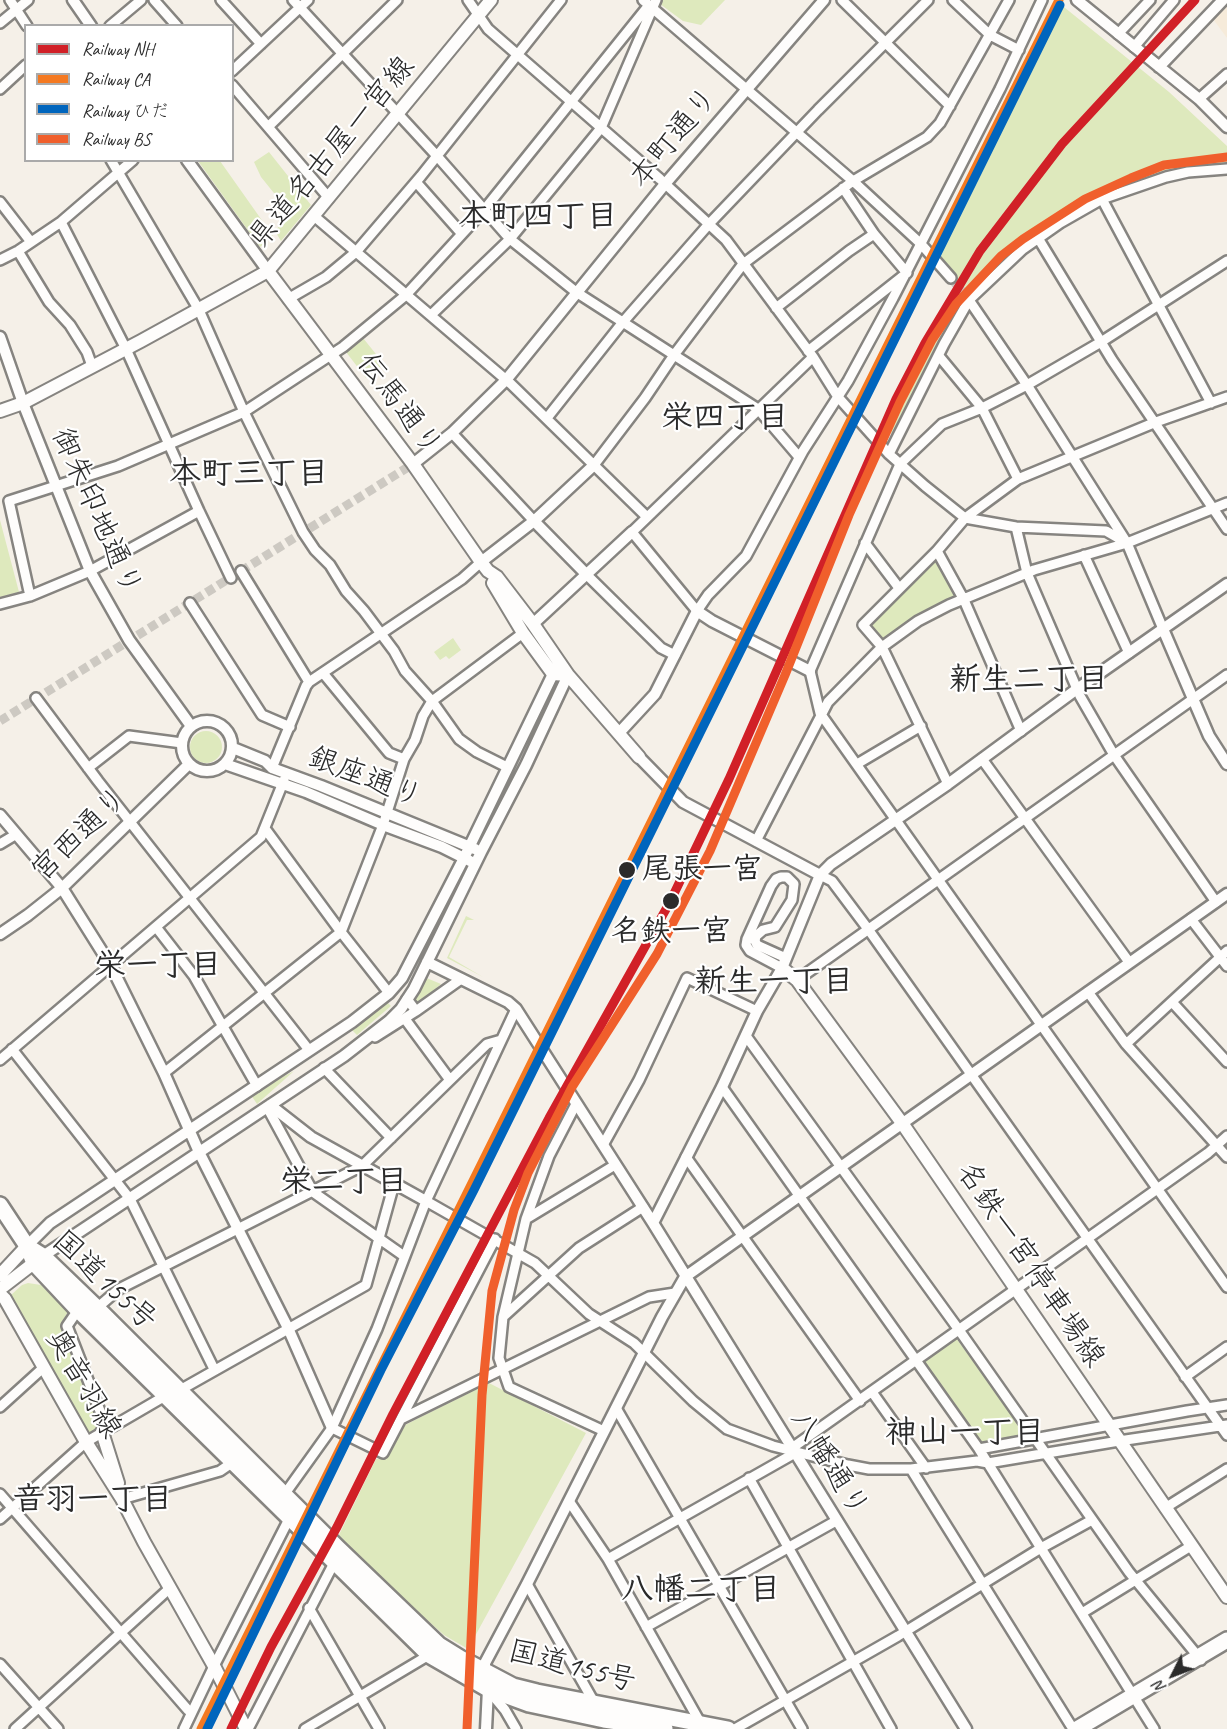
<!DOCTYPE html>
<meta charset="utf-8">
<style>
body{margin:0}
#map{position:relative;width:1227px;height:1729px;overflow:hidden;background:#f5f0e8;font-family:Caveat,"Klee One",sans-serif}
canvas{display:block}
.legend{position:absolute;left:24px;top:24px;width:210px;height:138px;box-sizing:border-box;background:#fff;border:2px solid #aaa;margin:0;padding:8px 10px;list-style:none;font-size:18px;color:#2b2b2b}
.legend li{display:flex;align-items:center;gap:12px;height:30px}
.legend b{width:30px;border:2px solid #aaa}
.north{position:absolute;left:1143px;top:1645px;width:60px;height:60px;-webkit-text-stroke:4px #fff;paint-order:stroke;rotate:228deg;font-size:16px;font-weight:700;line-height:24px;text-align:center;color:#2b2b2b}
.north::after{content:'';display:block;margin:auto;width:21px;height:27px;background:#2b2b2b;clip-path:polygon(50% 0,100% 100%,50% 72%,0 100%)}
</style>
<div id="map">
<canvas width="1227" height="1729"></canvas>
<ul class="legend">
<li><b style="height:8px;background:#d12027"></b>Railway NH</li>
<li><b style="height:8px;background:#f47921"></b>Railway CA</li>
<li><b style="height:8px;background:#0065bd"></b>Railway ひだ</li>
<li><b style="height:8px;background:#f05f2c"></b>Railway BS</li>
</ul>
<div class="north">N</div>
</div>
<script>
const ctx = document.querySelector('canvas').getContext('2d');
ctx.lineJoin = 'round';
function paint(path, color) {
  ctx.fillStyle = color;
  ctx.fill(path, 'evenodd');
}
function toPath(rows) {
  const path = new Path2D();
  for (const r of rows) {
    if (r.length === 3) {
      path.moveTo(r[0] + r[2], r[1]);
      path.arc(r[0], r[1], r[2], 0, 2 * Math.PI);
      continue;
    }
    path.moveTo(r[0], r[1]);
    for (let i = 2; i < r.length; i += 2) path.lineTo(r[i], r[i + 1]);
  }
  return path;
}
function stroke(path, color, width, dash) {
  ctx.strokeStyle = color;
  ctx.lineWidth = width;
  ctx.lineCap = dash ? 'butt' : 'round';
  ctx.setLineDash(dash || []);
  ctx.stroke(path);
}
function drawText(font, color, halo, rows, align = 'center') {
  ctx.font = font + ' Caveat,"Klee One",sans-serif';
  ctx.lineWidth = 4.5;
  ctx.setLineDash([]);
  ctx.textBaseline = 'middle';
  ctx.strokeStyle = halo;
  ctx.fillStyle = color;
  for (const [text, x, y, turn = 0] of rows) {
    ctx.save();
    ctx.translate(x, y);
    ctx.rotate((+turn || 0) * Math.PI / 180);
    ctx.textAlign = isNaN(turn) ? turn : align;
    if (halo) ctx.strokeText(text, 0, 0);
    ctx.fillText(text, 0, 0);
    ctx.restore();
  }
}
const built = toPath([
 [1227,5,1227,38,1213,19]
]);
const green = toPath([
 [661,0,725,0,701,25,683,21,660,4],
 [1059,3,1169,92,1227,146,1227,162,1161,172,1092,199,1025,241,1004,258,968,295,934,255],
 [269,152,311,205,281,241,275,231,290,213,261,177,254,162],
 [198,161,220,161,273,236,260,247],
 [952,313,956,313,935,352,895,435,888,432,932,341],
 [363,338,384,364,366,378,346,352],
 [0,520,19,592,0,597],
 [937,558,957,594,914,618,881,643,866,625],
 [453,638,461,650,449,659,446,656,440,660,434,652],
 [206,747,16],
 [466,916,474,920,467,920,449,957,483,977,447,958],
 [424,977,441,984,419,1003,412,998],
 [387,1002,391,1006,357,1035,351,1029],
 [294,1071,257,1104,251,1095,265,1086],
 [28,1283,41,1285,68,1312,61,1323,99,1424,96,1433,88,1432,11,1295,22,1285],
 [956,1338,1026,1434,980,1443,923,1361],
 [489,1383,586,1433,468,1649,444,1635,370,1570,338,1537,376,1459,386,1458,403,1426]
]);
const minorTunnel = toPath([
 [951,278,969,300],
 [0,721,413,464]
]);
const minor = toPath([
 [10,0,27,26],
 [154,0,177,26],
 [221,0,261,44],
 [293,0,437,156,510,239,576,292,758,409,799,457],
 [468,0,488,29,660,179,726,240,813,357,838,397,889,454,925,486,965,518,1016,527,1106,531,1127,543],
 [643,0,853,181,921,244,951,278],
 [842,0,950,106],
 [953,0,990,35,1019,50],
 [0,23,28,0],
 [110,26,141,0],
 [1118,34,1150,0],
 [1134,47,1174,0],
 [232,71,308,0],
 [232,85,329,198],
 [0,89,26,65],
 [1199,99,1227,74],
 [269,126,397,0],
 [111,160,199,310,244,412,303,532,315,550,330,565,346,591,364,611,394,651,405,671,432,701,459,739,477,752,507,767],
 [416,182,462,234],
 [843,188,874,234,907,273],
 [1102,199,1211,403],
 [0,202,31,242],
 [314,216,511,384,647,517],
 [61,222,126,349,199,511,231,578],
 [1038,238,1112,360,1227,529],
 [18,251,49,302,70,325,87,352,92,366],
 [0,260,18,251,61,222,133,160],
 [1227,261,1101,342,1027,385,982,408,942,424,900,464,810,671,820,713,1227,1287],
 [288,299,326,277,356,252,421,176,561,0],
 [969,300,1027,385,1127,543,1163,629],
 [776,308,849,251,874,234],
 [431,315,510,239,601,128,656,0],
 [808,351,903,276],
 [939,356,982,408,1018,479],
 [813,357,632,532,697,611,708,595,746,556,803,451,848,381,893,298,1000,89,1042,0],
 [547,418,623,322,709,224,818,110,928,0],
 [452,433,534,521],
 [889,454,944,344,969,300,1023,249,1060,223,1102,199,1166,177,1188,172,1227,169],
 [594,465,645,398,674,355,743,264,853,181,927,137,940,123,1009,0],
 [1016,527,1027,573,1080,696,1114,755,1216,902],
 [865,543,899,588],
 [937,551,964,600,1021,731],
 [1084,555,1129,653],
 [241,571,309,682],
 [587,575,661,648,675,655],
 [30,596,9,501,118,466,244,412,343,347,406,295,484,210,649,5],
 [190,603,262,715,290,727],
 [0,604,30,596,90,571,199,511],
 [323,673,389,753,404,759],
 [36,698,98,781,309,1050],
 [982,759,1129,962],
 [857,764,921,726],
 [88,768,129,736,182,743],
 [272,768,306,686,309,682,462,579,481,562],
 [948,784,882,647,863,625,937,551,965,518,1018,479,1156,422,1227,397],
 [266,830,341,932,389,993],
 [756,841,828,702,882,647,918,621,949,605,1034,570,1127,543,1227,503],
 [0,844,15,835],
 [820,875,832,881,868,929,1227,1435],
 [1191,919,1227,966],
 [156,927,194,976,257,1086],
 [782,968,750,951,746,945,747,939,771,886,776,879,781,877,787,877,794,884,792,900,775,927,763,930,756,936,755,941,757,945,786,958],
 [797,980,1227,675],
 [1088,992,1126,1044,1227,1157],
 [1172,1002,1227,1062],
 [416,1011,461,979],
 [405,1019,450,1080],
 [746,1036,959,1330,1129,1572,1201,1660],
 [375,1037,416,1011,407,999],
 [1126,1044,1227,951],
 [12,1049,130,1199,214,1369],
 [0,1060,261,837,284,780],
 [324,1068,391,1138],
 [164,1073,341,932,383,825,404,759,415,740,423,716,432,701,523,633],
 [722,1087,979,1449,1154,1729],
 [576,1104,549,1156,526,1219,503,1317,499,1358,509,1387,604,1431],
 [267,1107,313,1192,404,1256],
 [603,1145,639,1080,687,978,757,1011],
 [686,1157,860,1401],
 [426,1201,535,1263,589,1314,634,1343,693,1401,727,1429,773,1446,848,1465,869,1469,911,1469,977,1461,988,1463,1119,1441,1227,1425],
 [526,1219,615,1165],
 [97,1308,119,1289,362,1166,487,1044,501,1040],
 [78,1310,67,1326,107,1429],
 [503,1317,579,1248,643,1207],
 [1185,1377,1227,1347],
 [180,1390,366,1285,394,1184],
 [872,1392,926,1468],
 [0,1407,43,1368],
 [616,1408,802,1729],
 [401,1419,649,1297,675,1293],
 [332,1428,383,1453,495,1239],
 [792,1448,1208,1153,1227,1136],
 [979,1449,1187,1411,1227,1405],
 [911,1469,1073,1729],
 [749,1478,891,1729],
 [0,1494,188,1710,193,1710],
 [284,1495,332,1428,377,1329,426,1201,516,1009],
 [122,1499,220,1471,233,1462],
 [569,1501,608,1559,701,1724],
 [1165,1508,1227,1469],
 [0,1519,86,1442,165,1396],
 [608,1559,795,1453],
 [527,1584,595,1704],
 [309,1608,379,1729],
 [1082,1613,1191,1546],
 [646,1627,836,1521],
 [0,1664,58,1729],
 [490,1692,505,1710,516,1729],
 [15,1729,170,1588],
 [184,1729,214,1666,289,1519],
 [248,1729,334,1563],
 [305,1729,429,1655],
 [735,1729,898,1636,1041,1548,1092,1520]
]);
const tertiary = toPath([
 [73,0,91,26],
 [1077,0,1199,99,1227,127],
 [1159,67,1223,0],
 [187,160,268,271],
 [0,337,23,403,90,571,129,640,191,726],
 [413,464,452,433,506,380,665,184,824,0],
 [534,521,587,575],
 [481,562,534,521,594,465],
 [533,624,632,532],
 [1163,629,1209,736,1227,764],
 [207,746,25],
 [619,733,655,694,697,611,712,621,810,671],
 [233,748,265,761,272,768,321,786,475,849],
 [639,757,683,802,820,875],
 [225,764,306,792,383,825,442,847,470,861],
 [0,815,62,888,111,966,164,1073,199,1152,288,1328,332,1428],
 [0,934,28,915,62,888,189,764],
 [427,962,508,1002,516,1009,653,1223,966,1729],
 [270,1105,311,1137,426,1201],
 [653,1223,722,1087,757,1011,782,968,820,875,831,864,948,784,1077,689,1227,584],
 [27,1246,50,1223,352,1022,389,993,402,978,464,858,553,674],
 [43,1256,344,1056,389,1021,401,1009,414,989,481,852,526,765,568,675],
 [486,1729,488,1689,485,1672,485,1663,527,1584,662,1317,685,1277,1227,894]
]);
const secondary = toPath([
 [268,271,413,464,481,562,488,571,497,577,533,624,568,675,639,757],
 [0,411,23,403,141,341,268,271,491,0],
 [493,583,523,633,553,674,568,675],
 [782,968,797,980,902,1123,1227,1597],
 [0,1275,27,1246],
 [0,1289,39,1259],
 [0,1294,5,1299,86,1442,122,1499,144,1542,214,1666,246,1729],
 [102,1432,118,1483]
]);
const trunk = toPath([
 [0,1205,27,1246,34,1263,78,1310,429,1655,488,1689,529,1704,604,1720,665,1729],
 [27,1246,43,1256,97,1308,338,1548,439,1645,460,1658,513,1686,537,1692,728,1729],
 [1077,1729,1227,1640]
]);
const rail1 = toPath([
 [231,1729,271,1647,337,1527,393,1414,549,1118,670,902,729,779,896,399,925,343,980,251,1062,144,1195,0]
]);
const rail2 = toPath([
 [201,1729,1059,0]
]);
const rail3 = toPath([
 [207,1729,381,1370,474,1190,1060,5]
]);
const rail4 = toPath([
 [467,1729,482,1395,492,1291,514,1210,528,1173,572,1087,657,954,710,851,785,675,849,515,900,402,932,340,956,304,1001,256,1023,239,1085,199,1131,178,1164,165,1227,157]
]);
const markers = [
 [627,870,9,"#2b2b2b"],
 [671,901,9,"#2b2b2b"]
];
const streetNames = [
 ["本町通り",674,138,-50],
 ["県道名古屋一宮線",332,153,-50],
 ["伝馬通り",399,405,53],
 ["御朱印地通り",96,512,66],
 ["銀座通り",365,778,21],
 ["宮西通り",80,835,-44],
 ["名鉄一宮停車場線",1030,1265,56],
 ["国道155号",104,1281,43],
 ["奥音羽線",83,1384,60],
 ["八幡通り",829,1464,58],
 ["国道155号",572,1667,14]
];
const stopNames = [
 ["尾張一宮",642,870],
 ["名鉄一宮",671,932,"center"]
];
const neighbourhoodNames = [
 ["本町四丁目",538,218],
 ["栄四丁目",725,419],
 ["本町三丁目",249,475],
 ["新生二丁目",1029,681],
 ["栄一丁目",158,967],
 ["新生一丁目",774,983],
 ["栄二丁目",344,1183],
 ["神山一丁目",965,1434],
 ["音羽一丁目",93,1501],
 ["八幡二丁目",701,1591]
];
paint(built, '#f6ebda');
paint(green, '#dee9bd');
stroke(minorTunnel, '#cdc9c2', 9, [9, 4.5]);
stroke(minor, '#868480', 14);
stroke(tertiary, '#868480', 15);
stroke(secondary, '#868480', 16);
stroke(trunk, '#868480', 20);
stroke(minor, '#fefdfc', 9);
stroke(tertiary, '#fefdfc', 10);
stroke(secondary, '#fefdfc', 12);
stroke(trunk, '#fefdfc', 15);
stroke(rail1, '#d12027', 9);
stroke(rail2, '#f47921', 9);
stroke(rail3, '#0065bd', 9);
stroke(rail4, '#f05f2c', 9);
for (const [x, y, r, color] of markers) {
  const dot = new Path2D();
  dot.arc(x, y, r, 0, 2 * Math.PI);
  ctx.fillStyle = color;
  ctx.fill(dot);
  stroke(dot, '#fff', 2);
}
drawText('30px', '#2b2b2b', '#fff', streetNames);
drawText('bold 30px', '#2b2b2b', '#fff', stopNames, 'left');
drawText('bold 32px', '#2b2b2b', '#fff', neighbourhoodNames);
</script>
